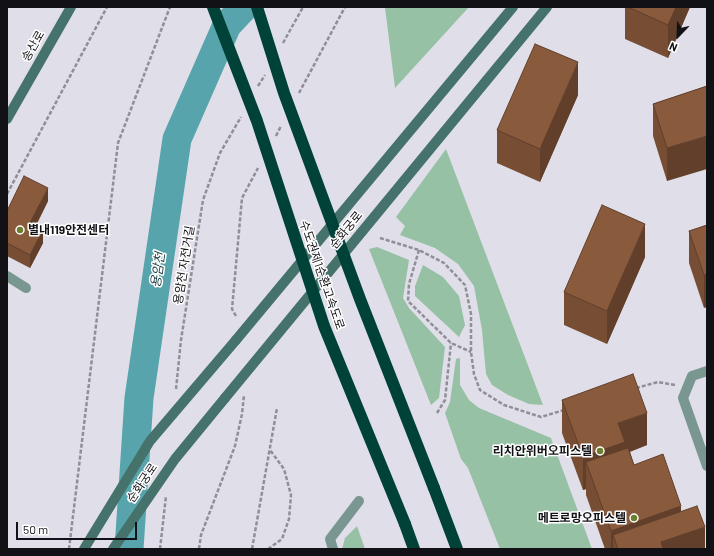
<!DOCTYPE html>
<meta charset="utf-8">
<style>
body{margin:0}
#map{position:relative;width:714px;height:556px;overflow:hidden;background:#dfdee9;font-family:Barlow,sans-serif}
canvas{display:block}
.frame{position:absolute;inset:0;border:8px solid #121216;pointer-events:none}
.north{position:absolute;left:658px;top:16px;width:40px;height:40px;-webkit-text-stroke:3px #fff;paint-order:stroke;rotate:203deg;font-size:11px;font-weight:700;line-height:16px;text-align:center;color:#121216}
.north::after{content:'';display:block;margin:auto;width:14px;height:18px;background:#121216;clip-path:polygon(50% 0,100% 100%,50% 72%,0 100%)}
.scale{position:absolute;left:16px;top:522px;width:121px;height:18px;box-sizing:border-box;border:2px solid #121216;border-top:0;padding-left:5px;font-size:12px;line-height:14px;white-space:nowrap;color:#121216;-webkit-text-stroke:3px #fff;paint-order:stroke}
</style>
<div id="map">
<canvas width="714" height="556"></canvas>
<div class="frame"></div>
<div class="north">N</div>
<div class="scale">50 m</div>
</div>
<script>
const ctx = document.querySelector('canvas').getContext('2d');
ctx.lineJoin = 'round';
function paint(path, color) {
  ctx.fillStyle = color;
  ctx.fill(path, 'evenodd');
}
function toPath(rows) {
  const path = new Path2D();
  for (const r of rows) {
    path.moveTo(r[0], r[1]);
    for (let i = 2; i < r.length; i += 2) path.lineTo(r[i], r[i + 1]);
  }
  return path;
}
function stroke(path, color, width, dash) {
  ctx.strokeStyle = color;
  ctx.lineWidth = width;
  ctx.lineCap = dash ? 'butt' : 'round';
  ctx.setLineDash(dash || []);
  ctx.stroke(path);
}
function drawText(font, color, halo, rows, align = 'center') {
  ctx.font = font + ' Barlow,"Noto Sans KR",sans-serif';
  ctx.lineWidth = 3;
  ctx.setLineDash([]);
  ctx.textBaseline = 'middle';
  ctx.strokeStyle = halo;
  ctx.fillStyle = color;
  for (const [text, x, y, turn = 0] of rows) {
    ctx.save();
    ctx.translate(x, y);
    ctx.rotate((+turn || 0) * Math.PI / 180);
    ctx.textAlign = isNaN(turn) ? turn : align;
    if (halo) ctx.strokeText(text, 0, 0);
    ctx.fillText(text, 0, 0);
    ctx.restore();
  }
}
const green = toPath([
 [385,7,469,7,395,88],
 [446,149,543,405,529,404,508,395,492,385,486,374,482,330,474,286,458,264,435,248,400,235,405,226,396,217],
 [377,247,409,260,403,298,409,308,445,347,439,398,431,405,369,249],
 [423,265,443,277,459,296,465,325,459,337,415,296,415,286],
 [460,358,460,385,469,400,479,408,551,438,592,549,500,549,468,468,461,459,445,413,450,402,456,359],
 [357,526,365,549,342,549,345,538]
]);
const river = toPath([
 [129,549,139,398,177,139,227,25,244,7]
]);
const path = toPath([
 [283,43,303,7],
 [258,86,265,75],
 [299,93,345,7],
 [276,136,281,126],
 [7,194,107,7],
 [380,238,419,250,444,263,465,285,471,314,471,352,474,374,480,390,504,405,541,417,564,410],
 [419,250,409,284,408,301,451,343,471,352],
 [236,316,232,309,242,198,258,168],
 [636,388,658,382,675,385],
 [176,389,181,340,203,200,220,153,241,117],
 [437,413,445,400,451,343],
 [69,549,118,143,170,7],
 [160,549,166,496],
 [199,549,201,535,235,446,242,414,244,395],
 [252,549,277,408],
 [268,549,282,539,289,519,291,495,284,469,270,450]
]);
const lane = toPath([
 [7,276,26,288],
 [333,549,330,539,359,501]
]);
const street = toPath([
 [707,371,692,376,683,398,707,466]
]);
const secondary = toPath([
 [7,119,71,7],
 [236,340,513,7],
 [225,398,547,7]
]);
const highway = toPath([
 [434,488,457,549],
 [405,524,414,549]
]);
const secondaryBridge = toPath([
 [84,549,150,441,236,340],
 [113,549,175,459,225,398]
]);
const highwayBridge = toPath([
 [213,7,257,121,324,326,405,524],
 [257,7,284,93,360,299,434,488]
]);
const wall = toPath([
 [625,7,690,7,668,58,625,39],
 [707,86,667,181,653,136,653,104],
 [578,95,540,182,497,163,497,130],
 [48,201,36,226,43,243,30,268,7,256,7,211],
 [707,225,704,308,689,263,689,231],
 [645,257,607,344,564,325,564,292],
 [562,400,647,445,630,452,634,465,681,511,705,549,605,549,586,495,586,489,583,490,562,433]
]);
const shadedWall = toPath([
 [676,7,690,7,668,58,668,25],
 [578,62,578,95,540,182,540,149],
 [707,136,707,169,667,181,667,148],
 [48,188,48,201,30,236,30,223],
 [645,224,645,257,607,344,607,311],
 [43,230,43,243,30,268,30,255],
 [707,274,707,307,704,308,704,275],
 [647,413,647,445,625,453,586,462,586,489,583,490,583,457,618,423],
 [681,506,681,535,705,527,705,549,661,549,613,535,613,549,611,549,611,531]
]);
const building = toPath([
 [628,7,676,7,668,25,628,7],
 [535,44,578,62,540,149,497,130,535,44],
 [707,86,707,136,667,148,653,104,707,86],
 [24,176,48,188,30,223,43,230,30,255,7,243,7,211,24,176],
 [602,205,645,224,607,311,564,292,602,205],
 [707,225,707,274,704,275,689,231,707,225],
 [633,374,647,413,618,423,625,442,583,457,562,400,633,374],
 [628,448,634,465,663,454,681,506,611,531,586,462,628,448],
 [697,506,705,527,661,542,663,549,618,549,613,535,697,506]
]);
const markers = [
 [20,230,4,"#6b7f30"],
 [600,451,4,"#6b7f30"],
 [634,518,4,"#6b7f30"]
];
const streetNames = [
 ["송산로",33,46,-60],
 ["순화궁로",346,230,-51],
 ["용암천 자전거길",184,265,-81],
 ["수도권제1순환고속도로",322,275,71],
 ["순화궁로",142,483,-56]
];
const poiNames = [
 ["별내119안전센터",28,230,"left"],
 ["리치안위버오피스텔",592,451],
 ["메트로망오피스텔",626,518]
];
const waterNames = [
 ["용암천",158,270,-82]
];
paint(green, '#97c1a5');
stroke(river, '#58a4ac', 29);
stroke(path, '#908f97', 2.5, [4, 2]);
stroke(lane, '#799690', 10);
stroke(street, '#799690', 10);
stroke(secondary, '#45726a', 10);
stroke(highway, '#004138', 12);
stroke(secondaryBridge, '#45726a', 10);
stroke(highwayBridge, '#004138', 12);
paint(wall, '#774d34');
paint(shadedWall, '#613f2b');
paint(building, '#8a5a3d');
stroke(building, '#613f2b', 1);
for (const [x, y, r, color] of markers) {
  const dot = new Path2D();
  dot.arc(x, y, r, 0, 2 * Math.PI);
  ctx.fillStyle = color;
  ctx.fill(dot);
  stroke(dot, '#fff', 1.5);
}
drawText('12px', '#121216', '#fff', streetNames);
drawText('bold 12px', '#121216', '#fff', poiNames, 'right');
drawText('italic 13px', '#1b3f43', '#fff', waterNames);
</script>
